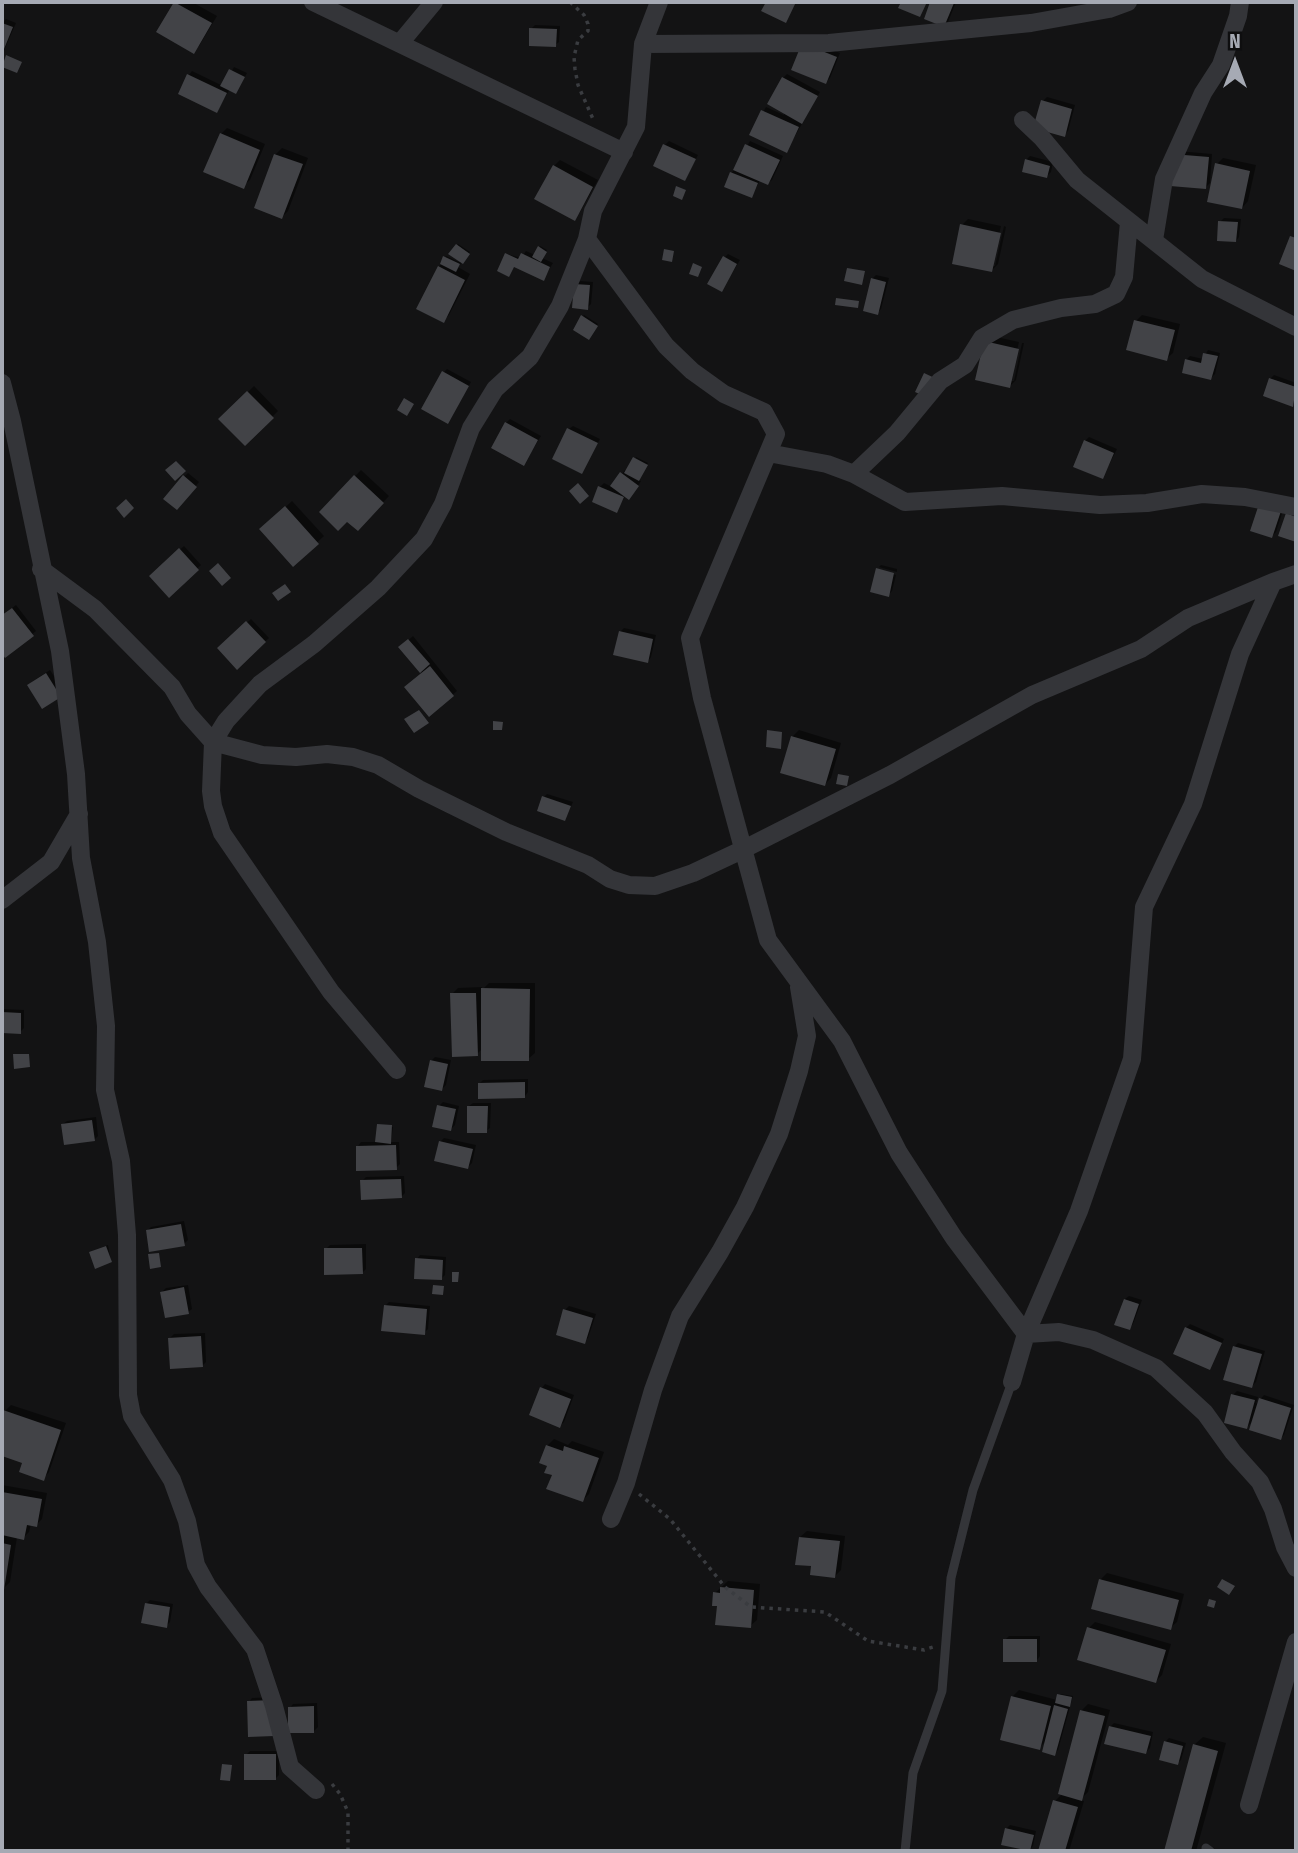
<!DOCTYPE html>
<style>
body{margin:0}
#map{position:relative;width:1298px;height:1853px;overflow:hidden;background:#131314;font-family:"Fira Sans Condensed",sans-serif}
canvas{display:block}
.frame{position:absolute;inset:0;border:4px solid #a6aab4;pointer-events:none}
.north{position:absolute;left:1200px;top:28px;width:70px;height:70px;-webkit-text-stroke:5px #0e0e0f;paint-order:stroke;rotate:0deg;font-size:19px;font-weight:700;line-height:28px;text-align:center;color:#a6aab4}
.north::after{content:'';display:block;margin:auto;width:24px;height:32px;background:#a6aab4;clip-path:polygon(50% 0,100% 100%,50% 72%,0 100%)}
</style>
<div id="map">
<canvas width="1298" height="1853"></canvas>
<div class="frame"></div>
<div class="north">N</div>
</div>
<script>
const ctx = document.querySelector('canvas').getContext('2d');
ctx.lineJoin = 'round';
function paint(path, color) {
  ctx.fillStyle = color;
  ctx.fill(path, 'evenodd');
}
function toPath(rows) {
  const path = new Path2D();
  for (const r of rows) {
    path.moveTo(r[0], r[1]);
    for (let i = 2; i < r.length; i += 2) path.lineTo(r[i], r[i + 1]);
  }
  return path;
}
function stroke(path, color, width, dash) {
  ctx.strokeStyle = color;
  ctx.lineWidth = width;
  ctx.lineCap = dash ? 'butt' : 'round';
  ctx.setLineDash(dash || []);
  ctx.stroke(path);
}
const shadow = toPath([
 [176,2,192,2,217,16,199,46,193,52,158,32],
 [932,2,956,2,948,22,944,25,926,18],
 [6,19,16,23,2,55,2,23],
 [535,25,560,26,559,42,555,45,531,29],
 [807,40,840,53,830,78,826,82],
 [234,67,247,73,239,88,230,89,217,111,189,75,192,71,223,86],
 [787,74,820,92,787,150,751,134,766,107,784,115,783,78],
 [1047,97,1075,105,1068,131,1064,135,1043,101],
 [227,128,265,144,250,180,243,186,221,134],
 [669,141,698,155,685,179,665,145],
 [750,141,783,156,772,180,768,183,760,180,752,196,732,173],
 [282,148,308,158,288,211,282,217,275,155],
 [1178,151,1212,154,1210,183,1206,187],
 [1030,156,1053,162,1051,172,1047,176,1026,160],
 [1223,158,1256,165,1248,201,1242,208,1217,164],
 [560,160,598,180,580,212,574,219,554,166],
 [1224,218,1241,219,1239,237,1236,241,1220,222],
 [968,219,1001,226,992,266,995,266,1004,226,1006,227,998,264,992,270,962,225],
 [458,244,470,252,458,267,470,274,449,315,443,321,439,267,446,256,459,262,460,261,451,254],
 [540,246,547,250,542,258,553,263,543,279,507,254,521,258,526,251,535,255],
 [728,254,740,260,722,290,724,258],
 [876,275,889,278,881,309,877,313,872,279],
 [580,281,593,282,591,304,587,308,576,285],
 [584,315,598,324,590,336,583,316],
 [1142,315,1180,324,1173,353,1166,359,1136,321],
 [992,336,1019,342,1010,381,1014,381,1022,343,1024,343,1016,380,1010,386,977,379],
 [1208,350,1220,353,1215,374,1211,378,1186,360,1190,356,1203,359],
 [447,369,471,382,451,418,443,373],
 [1274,375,1296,383,1296,401,1293,405,1270,379],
 [254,386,278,411,245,444,221,419],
 [510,419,541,436,524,464,506,423],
 [573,426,600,439,582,472,569,429],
 [1089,437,1117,449,1103,477,1085,441],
 [636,457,648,463,638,479,641,481,633,494,626,495,616,511,600,487,604,483,612,487,625,470,627,471],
 [361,470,389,496,358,529,347,519,321,512],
 [188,473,199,482,181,504,184,477],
 [292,501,324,536,294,564,262,529],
 [1285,504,1276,532,1272,536,1252,530],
 [184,546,201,565,169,595,151,576],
 [881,565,897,569,897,572,879,567],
 [877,570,896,575,892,591,888,595],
 [16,605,36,631,5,656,2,651,2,616],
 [251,619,269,638,237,667,219,648],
 [624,628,656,635,651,657,648,661,620,632],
 [413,636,457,691,429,714,422,673,401,647],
 [50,670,64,692,29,685,33,681],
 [799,730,841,743,831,778,825,784,792,737],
 [547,794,573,802,565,819,544,797],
 [489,983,535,983,535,1053,528,1059,482,1049,477,1054,452,994,458,988,482,987,482,990],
 [2,1009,24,1010,24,1028,20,1032,2,1032],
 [435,1057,451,1060,446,1085,442,1089,431,1061],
 [528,1079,528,1092,525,1096,479,1084,483,1080],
 [443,1102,459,1106,455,1125,451,1129,439,1106],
 [473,1103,491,1103,490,1128,486,1131,469,1106],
 [96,1117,98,1136,94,1140,63,1124,67,1121],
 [379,1126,393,1127,391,1142,399,1142,400,1164,396,1168,358,1146,361,1142,377,1142],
 [444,1138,476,1145,472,1163,468,1167,440,1142],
 [404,1176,405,1193,401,1197,362,1181,366,1177],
 [184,1221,188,1240,184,1244,147,1231,151,1227],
 [366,1244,366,1269,362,1273,326,1249,330,1245],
 [108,1245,111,1261,92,1251],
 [420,1255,446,1257,445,1275,441,1279,417,1259],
 [188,1285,192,1309,188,1312,162,1292,166,1288],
 [1129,1296,1142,1300,1133,1324,1129,1328,1125,1299],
 [389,1302,430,1306,428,1329,424,1333,385,1306],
 [569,1306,596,1314,588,1338,584,1342,565,1310],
 [1190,1324,1224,1339,1210,1368,1186,1328],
 [205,1333,206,1362,202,1366,170,1338,174,1334],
 [1238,1343,1265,1351,1256,1382,1252,1386,1234,1347],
 [545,1384,574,1395,564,1422,560,1426,531,1414,542,1388],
 [1237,1391,1258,1397,1256,1404,1264,1395,1294,1405,1284,1435,1281,1438,1254,1420,1247,1427,1233,1395],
 [11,1405,66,1423,49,1472,43,1479,25,1462,2,1454,2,1420,5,1411],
 [554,1439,568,1445,572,1441,604,1452,589,1494,583,1500,554,1474,549,1465,547,1446],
 [2,1485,47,1493,42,1519,36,1525,31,1524,29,1532,23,1538,17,1537,10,1582,4,1588,2,1588,2,1537,4,1534,2,1534],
 [807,1531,845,1536,841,1570,835,1576,813,1565,800,1537],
 [1107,1573,1184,1594,1177,1622,1170,1628,1093,1608,1101,1579],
 [728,1581,760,1584,757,1620,750,1626,719,1604,715,1593],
 [150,1600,173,1604,170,1622,166,1626,147,1603],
 [1095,1622,1171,1644,1162,1675,1156,1681,1089,1628],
 [1009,1636,1040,1636,1040,1656,1037,1660,1005,1640],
 [1019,1690,1057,1700,1060,1694,1073,1696,1058,1750,1054,1754,1046,1741,1039,1748,1002,1739,1013,1696],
 [276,1697,277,1731,249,1702,252,1698],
 [317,1703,318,1727,314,1731,290,1708,293,1704],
 [1088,1704,1110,1710,1088,1792,1080,1800,1084,1801,1069,1851,1040,1851,1055,1801,1062,1794,1081,1711],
 [1114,1723,1153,1732,1150,1748,1146,1752,1110,1727],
 [1203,1737,1226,1743,1196,1851,1165,1851,1194,1745],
 [1169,1738,1186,1743,1181,1760,1177,1763,1165,1742],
 [250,1751,279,1751,279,1775,275,1779,246,1755],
 [1010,1825,1036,1831,1033,1846,1029,1850,1006,1829]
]);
const building = toPath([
 [174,2,212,23,194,54,156,32],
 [766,2,796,2,786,23,761,11],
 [901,2,927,2,920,17,898,8],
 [930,2,954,3,944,27,924,19],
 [2,23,13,27,2,54],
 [529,28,557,29,556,47,529,46],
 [802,43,837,57,826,84,791,70],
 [6,55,22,62,17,73,2,67],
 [229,69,245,77,236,94,220,86],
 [187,74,227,93,217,113,178,94],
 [782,77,818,96,802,124,767,104],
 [1041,100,1072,109,1065,137,1033,128],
 [761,110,799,127,787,153,749,135],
 [220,133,260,150,244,189,203,172],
 [663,144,696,159,685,181,653,166],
 [745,144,780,160,768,185,733,170],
 [274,154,303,164,282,219,254,208],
 [1172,154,1209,157,1206,189,1170,186],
 [1025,159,1050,166,1047,178,1022,172],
 [1215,163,1250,171,1242,209,1207,202],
 [553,165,593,187,575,221,534,199],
 [730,172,758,183,752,198,724,187],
 [676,186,686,190,682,200,673,196],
 [1218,221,1238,222,1236,242,1217,241],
 [960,224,1001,233,992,272,952,264],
 [1290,236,1296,238,1296,271,1279,264],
 [456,244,470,254,463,264,448,254],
 [538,246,547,252,541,262,532,257],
 [664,249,674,251,672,262,662,260],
 [505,253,518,259,521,253,550,267,544,281,514,267,509,277,497,271],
 [443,256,460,264,456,272,440,264],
 [723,256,737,264,722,292,707,284],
 [693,263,702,267,698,277,689,274],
 [438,266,465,280,444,323,416,309],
 [847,268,865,271,862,285,844,281],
 [871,278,886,282,878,315,863,311],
 [574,284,590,285,588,310,572,308],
 [836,298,859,301,858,308,835,305],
 [581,315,598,326,589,340,573,330],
 [1134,320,1175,330,1167,361,1126,350],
 [984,341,1019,349,1010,388,975,380],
 [1203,353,1218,356,1211,380,1182,373,1185,359,1201,363],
 [442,371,469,386,448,424,421,409],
 [924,373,941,381,933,400,915,392],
 [1269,378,1296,387,1293,407,1263,396],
 [247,391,274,418,245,446,218,419],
 [404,398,414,404,407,416,397,410],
 [505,422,538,440,524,466,491,448],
 [567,428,598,443,582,474,552,459],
 [1084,440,1114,453,1103,479,1073,467],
 [633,457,648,465,639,481,624,473],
 [176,461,186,471,175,481,165,470],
 [620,472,639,486,629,500,610,486],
 [183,475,197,487,177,510,163,499],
 [354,475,384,503,358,531,347,522,338,531,319,512],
 [578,483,589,496,580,504,569,491],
 [598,486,624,497,617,513,592,502],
 [126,499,134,508,124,518,116,508],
 [1260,501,1282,508,1272,538,1250,531],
 [285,506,319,544,293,567,259,529],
 [1286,513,1296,517,1296,542,1278,536],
 [179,548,199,570,169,598,149,576],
 [218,563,231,578,222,586,209,571],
 [876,568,894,573,889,597,870,592],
 [285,584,291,592,278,601,272,593],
 [12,608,34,636,5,658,2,654,2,615],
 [246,621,266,642,237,670,217,648],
 [619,631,653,639,648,663,613,655],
 [408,639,430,664,420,673,398,647],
 [430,666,454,696,429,717,404,687],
 [46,673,61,697,42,709,27,685],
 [419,710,429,723,414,733,404,719],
 [493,721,503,722,502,730,493,730],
 [767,730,782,732,781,749,766,747],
 [791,736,836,749,825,786,780,773],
 [838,774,849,776,847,786,836,784],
 [542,796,571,806,565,821,537,811],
 [481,988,530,989,529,1061,481,1061],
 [450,993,476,993,478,1056,452,1057],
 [2,1012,21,1013,21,1034,2,1033],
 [13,1054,29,1054,30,1067,14,1069],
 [430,1060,448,1064,442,1091,424,1087],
 [525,1082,525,1098,478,1099,478,1083],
 [437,1105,456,1109,451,1131,432,1127],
 [467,1106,488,1106,487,1133,467,1133],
 [92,1120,95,1141,64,1145,61,1124],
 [377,1124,392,1125,391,1144,375,1142],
 [439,1141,473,1149,468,1169,434,1161],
 [396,1145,397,1170,356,1171,356,1146],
 [401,1179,402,1198,361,1200,360,1180],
 [181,1224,185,1246,149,1252,146,1230],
 [106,1246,112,1262,95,1269,89,1252],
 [324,1248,362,1248,363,1274,324,1275],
 [159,1253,161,1267,150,1269,148,1254],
 [415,1258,443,1260,442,1280,414,1279],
 [452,1272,459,1272,458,1282,452,1282],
 [433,1285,444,1286,443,1295,432,1294],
 [184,1287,189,1314,165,1318,160,1292],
 [1124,1299,1139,1304,1130,1330,1114,1325],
 [384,1305,427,1309,425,1335,381,1331],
 [563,1309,593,1318,585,1344,556,1335],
 [1185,1327,1222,1343,1210,1370,1173,1354],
 [201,1336,203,1367,170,1369,168,1338],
 [1233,1346,1262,1354,1252,1388,1223,1380],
 [540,1387,571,1399,560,1428,529,1415],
 [1231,1394,1255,1400,1247,1429,1224,1423],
 [1259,1398,1291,1408,1281,1440,1249,1430],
 [3,1410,61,1430,44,1481,19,1472,22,1463,2,1456],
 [546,1445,563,1451,564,1446,599,1458,583,1502,546,1489,552,1475,544,1473,547,1466,539,1463],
 [2,1492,42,1499,37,1527,27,1525,24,1540,2,1535],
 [799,1537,840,1541,835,1578,810,1575,811,1566,795,1565],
 [2,1543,11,1545,4,1590,2,1590],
 [1099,1579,1179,1600,1171,1630,1091,1609],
 [1222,1579,1235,1586,1229,1595,1217,1587],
 [720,1587,754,1590,751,1628,715,1625,717,1606,712,1606,713,1592,720,1593],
 [1209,1599,1216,1601,1214,1608,1207,1606],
 [145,1603,170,1607,167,1628,141,1623],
 [1087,1627,1166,1650,1156,1683,1077,1660],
 [1003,1639,1037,1639,1037,1662,1003,1662],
 [1057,1694,1072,1697,1070,1707,1055,1703],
 [1011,1696,1051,1706,1040,1750,1000,1740],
 [273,1700,274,1736,248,1737,247,1701],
 [1054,1705,1068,1709,1055,1756,1042,1752],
 [314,1706,314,1733,288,1733,288,1707],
 [1080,1710,1105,1716,1082,1801,1058,1794],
 [1109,1726,1151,1736,1146,1754,1104,1744],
 [1164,1741,1183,1746,1178,1765,1159,1760],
 [1193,1744,1218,1751,1191,1851,1164,1851],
 [244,1754,276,1754,276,1780,244,1780],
 [222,1764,232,1765,230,1781,220,1780],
 [1053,1800,1078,1807,1065,1851,1038,1851],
 [1005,1828,1034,1835,1030,1851,1001,1845]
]);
const path = toPath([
 [570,2,584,15,588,24,588,31,578,40,574,57,575,69,578,85,593,119],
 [639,1494,670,1519,725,1587,751,1607,825,1612,868,1641,924,1650,933,1647],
 [332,1784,340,1794,348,1812,348,1851]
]);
const lane = toPath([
 [1206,1848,1210,1851],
 [905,1851,913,1773,942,1691,951,1578,973,1490,1012,1382]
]);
const street = toPath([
 [313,2,624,152],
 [659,2,643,44,636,127,593,211,587,239,666,346,692,371,724,394,764,412,776,434,690,638,702,698,768,940,842,1041,899,1153,954,1238,1026,1334,1012,1382],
 [400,43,434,2],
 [643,44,829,43,1031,23,1109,9,1128,2],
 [1023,120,1042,138,1077,180,1202,279,1296,327],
 [1154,240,1164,179,1203,93,1221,65,1238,16,1240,2],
 [2,383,12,421,60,651,76,774,81,858,97,942,106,1026,105,1090,121,1161,127,1235,128,1395,132,1416,172,1480,187,1521,196,1565,208,1587,255,1649,274,1706,290,1767,316,1790],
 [768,453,827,464,854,474,905,502,1002,496,1100,505,1147,503,1202,494,1245,497,1296,507],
 [854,474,897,433,940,381,965,365,982,338,1013,320,1061,308,1095,304,1116,294,1124,277,1129,222],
 [41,569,95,609,172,687,188,714,213,742,262,755,296,757,327,754,353,757,378,765,419,789,506,832,588,865,610,879,629,885,655,886,693,873,742,850,890,775,1032,695,1141,649,1188,618,1273,582],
 [1296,574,1273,582,1240,654,1193,804,1144,907,1132,1059,1079,1211,1026,1334,1059,1332,1093,1340,1156,1368,1205,1413,1233,1452,1260,1482,1273,1509,1285,1547,1296,1568],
 [2,900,51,862,79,814],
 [397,1070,331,992,222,833,213,806,211,791,213,742,226,721,260,684,314,644,378,588,424,539,443,504,471,428,495,389,530,357,560,306,587,239],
 [611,1519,626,1483,653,1390,680,1316,720,1252,745,1207,779,1134,799,1071,807,1036,799,987],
 [1249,1805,1296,1642]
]);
paint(shadow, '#0007');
paint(building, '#424347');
stroke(path, '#3a3c40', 3.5, [3.5, 5]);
stroke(lane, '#343539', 9);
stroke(street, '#343539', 18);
</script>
